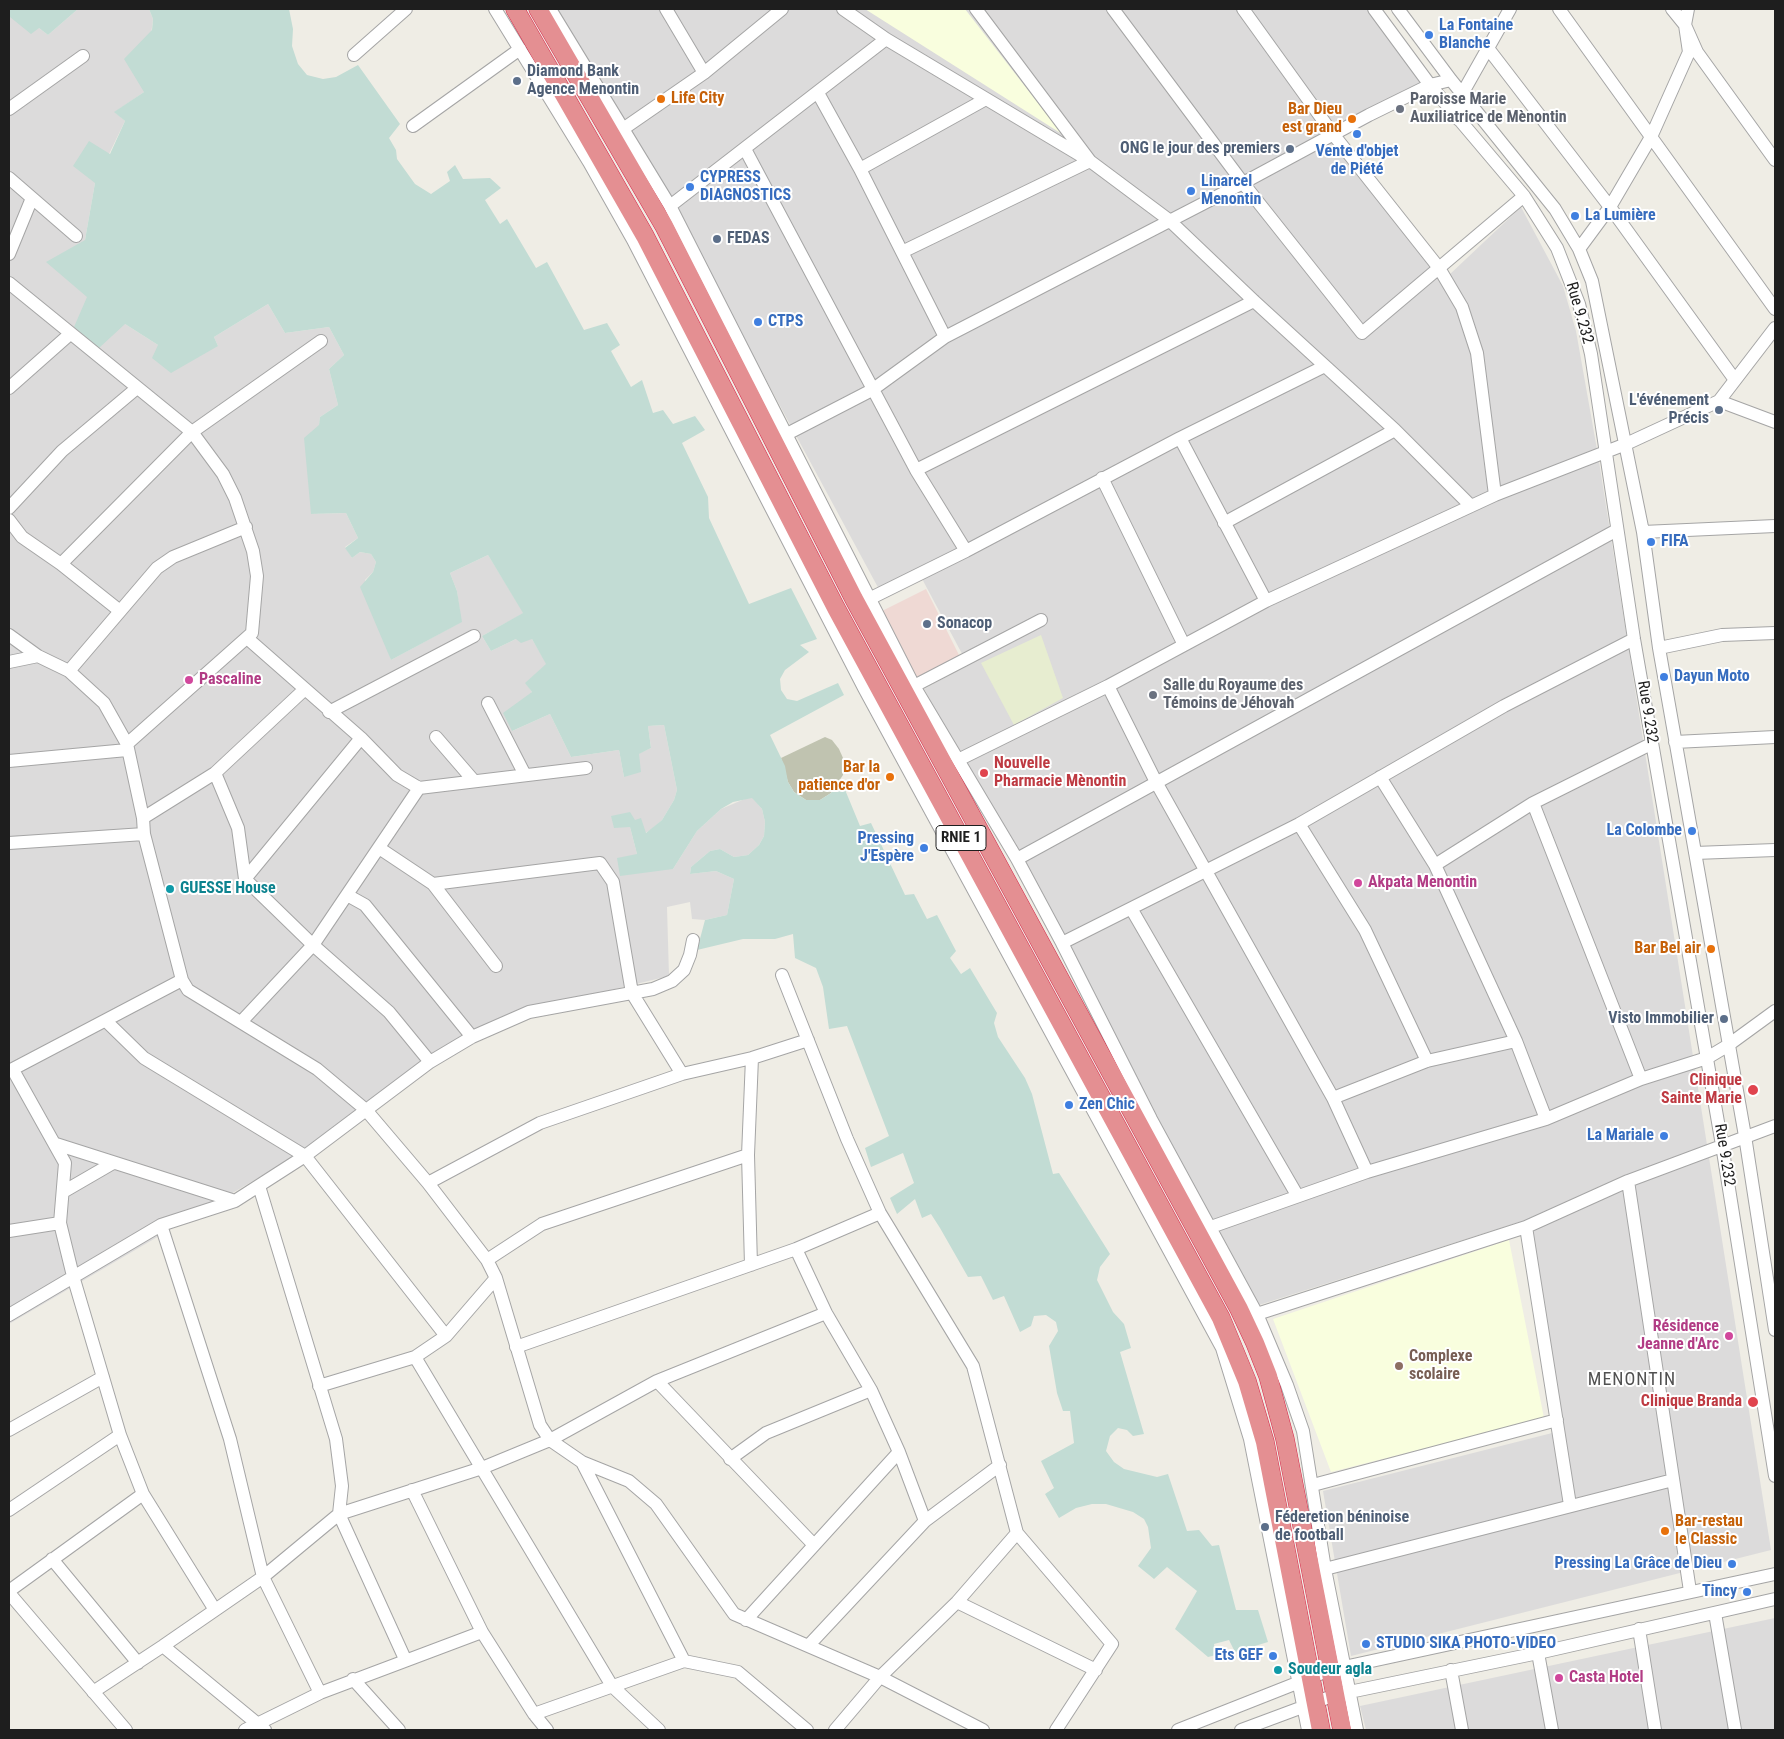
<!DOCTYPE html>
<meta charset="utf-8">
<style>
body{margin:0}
#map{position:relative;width:1784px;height:1739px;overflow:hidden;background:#efede5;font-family:"Roboto Condensed",sans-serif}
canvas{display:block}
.frame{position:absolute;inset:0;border:10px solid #1e1e1e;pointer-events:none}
</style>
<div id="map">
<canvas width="1784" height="1739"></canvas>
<div class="frame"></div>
</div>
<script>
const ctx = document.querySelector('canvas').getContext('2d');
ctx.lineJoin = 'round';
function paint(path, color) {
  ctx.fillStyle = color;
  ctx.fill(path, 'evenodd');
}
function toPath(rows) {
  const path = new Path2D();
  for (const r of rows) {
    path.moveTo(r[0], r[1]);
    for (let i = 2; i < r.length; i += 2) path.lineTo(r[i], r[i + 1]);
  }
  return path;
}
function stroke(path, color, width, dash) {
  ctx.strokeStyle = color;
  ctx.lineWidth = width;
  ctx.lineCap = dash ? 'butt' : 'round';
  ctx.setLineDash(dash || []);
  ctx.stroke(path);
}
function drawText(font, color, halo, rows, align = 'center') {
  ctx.font = font + ' "Roboto Condensed",sans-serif';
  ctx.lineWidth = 4;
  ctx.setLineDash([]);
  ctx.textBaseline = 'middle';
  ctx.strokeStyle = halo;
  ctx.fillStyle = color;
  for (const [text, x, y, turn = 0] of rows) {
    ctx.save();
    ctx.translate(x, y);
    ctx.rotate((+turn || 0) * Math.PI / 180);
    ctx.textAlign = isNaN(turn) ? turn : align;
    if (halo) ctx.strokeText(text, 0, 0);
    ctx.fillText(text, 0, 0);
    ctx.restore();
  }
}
const residential = toPath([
 [78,9,149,9,153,19,144,92,115,112,125,121,95,183,85,240,125,324,158,345,218,346,214,337,268,304,285,333,329,327,344,355,329,369,338,405,320,417,312,514,346,513,358,538,345,547,352,558,360,552,371,554,376,562,373,572,365,580,391,660,461,622,457,591,450,573,488,555,524,613,482,636,491,651,516,639,532,639,547,664,526,683,532,692,512,731,550,714,571,757,619,750,624,777,638,754,651,748,648,726,664,725,677,790,674,800,662,820,651,830,645,833,630,827,637,854,673,869,697,831,721,809,747,798,752,797,762,809,765,822,764,836,759,845,748,855,734,857,720,849,710,851,691,867,690,874,716,871,734,879,727,915,705,920,692,919,690,902,667,907,669,976,513,1014,431,1055,287,1161,9,1324,9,15,39,28,48,35],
 [555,9,1369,9,1428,84,1334,134,1448,276,1521,207,1563,286,1576,331,1598,455,1771,1550,1351,1656,1323,1491,1564,1430,1529,1219,1259,1305,924,689,968,665,920,575,881,593,629,126],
 [1775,1618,1775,1730,1366,1730,1360,1706]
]);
const commercial = toPath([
 [926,589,960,657,917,680,882,611]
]);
const education = toPath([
 [865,9,965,9,1062,134],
 [1509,1240,1544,1418,1331,1472,1273,1319]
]);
const construction = toPath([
 [825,737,832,740,839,749,843,758,843,775,831,793,820,800,806,800,794,792,788,782,781,758]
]);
const farmland = toPath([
 [1041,635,1063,698,1014,725,981,663]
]);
const wetland = toPath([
 [9,9,78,9,48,35,39,28,31,34,10,17],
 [149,9,289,9,293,29,292,46,298,64,307,75,323,79,336,77,358,65,400,124,389,138,396,150,397,159,415,184,431,194,450,181,447,172,455,165,463,179,490,178,501,188,485,200,500,224,507,219,536,268,547,262,584,330,607,323,620,345,611,351,631,387,642,380,653,413,663,410,673,424,695,416,705,430,682,443,708,497,709,518,749,604,791,588,817,639,800,645,809,652,785,670,780,679,781,690,787,699,797,701,838,683,844,695,770,735,785,766,788,782,794,792,806,800,820,800,831,793,841,780,860,826,871,823,905,895,914,894,927,919,937,915,956,951,950,958,961,974,970,968,997,1013,994,1023,998,1037,1025,1078,1032,1094,1053,1174,1059,1173,1110,1254,1100,1267,1097,1280,1113,1312,1124,1324,1131,1348,1120,1352,1144,1434,1133,1436,1127,1430,1118,1428,1110,1436,1106,1451,1114,1462,1124,1469,1157,1477,1168,1474,1187,1531,1199,1530,1212,1546,1219,1545,1236,1610,1258,1610,1268,1642,1235,1652,1229,1640,1214,1644,1216,1655,1208,1657,1175,1629,1197,1591,1167,1567,1154,1579,1138,1566,1151,1548,1148,1527,1144,1519,1133,1512,1106,1504,1092,1504,1076,1508,1059,1518,1045,1494,1054,1488,1041,1461,1074,1443,1070,1411,1063,1411,1057,1393,1049,1346,1058,1331,1056,1322,1046,1315,1034,1316,1031,1326,1020,1332,1004,1296,993,1300,981,1276,968,1277,940,1228,931,1214,922,1218,915,1199,897,1214,890,1198,914,1183,903,1153,871,1167,865,1148,889,1136,847,1026,829,1029,823,987,816,968,795,958,793,934,775,939,743,939,697,950,705,920,727,915,734,879,716,871,690,874,691,867,710,851,720,849,734,857,748,855,759,845,764,836,765,822,762,809,752,798,733,802,721,809,697,831,673,869,620,876,617,858,637,854,630,827,614,828,611,816,630,812,635,820,641,818,646,833,662,820,674,800,677,790,664,725,648,726,651,748,639,754,641,772,624,777,619,750,571,757,550,714,512,731,503,713,532,692,525,683,546,664,532,639,521,643,516,639,491,651,482,636,523,613,488,555,450,573,457,591,462,622,391,660,360,587,373,572,376,562,371,554,360,552,352,558,345,548,358,538,346,513,311,514,304,438,319,425,320,417,338,405,329,369,344,355,329,327,285,333,268,304,214,337,218,346,171,373,152,358,158,345,125,324,99,348,74,327,87,297,46,262,85,240,95,183,73,166,89,141,110,154,125,121,114,112,144,92,124,59,152,30,153,19]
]);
const minor = toPath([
 [495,9,589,162,633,240,864,688,1222,1348,1250,1439,1308,1730],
 [550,9,670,206,914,686,1017,859,1062,943,1151,1119,1257,1314,1287,1385,1303,1431,1325,1569,1357,1730],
 [666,9,704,73],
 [843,9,886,39,1090,161,1169,220,1254,301,1395,430,1471,506],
 [1113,9,1243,183,1362,333,1524,196],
 [1243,9,1333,134,1439,268,1462,307,1477,353,1495,495],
 [1374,9,1430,85,1524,196,1557,248,1579,304,1591,354,1634,639,1722,1145,1775,1476],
 [1398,9,1451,80,1555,209,1579,249,1592,281,1643,532,1659,648,1745,1136,1775,1330],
 [1559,9,1775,309],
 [1672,9,1685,25,1697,52,1775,160],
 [1487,47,1610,207,1735,380],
 [354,55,406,9],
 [818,93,860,169,945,337],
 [9,109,83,56],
 [1459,120,1462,94,1510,9],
 [413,126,520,49],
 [623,129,704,73,782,9],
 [745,149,916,470,966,551],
 [860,169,986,99],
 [9,178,76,236],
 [670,206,886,39],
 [1579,249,1610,207,1651,137,1689,52,1685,25,1688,9],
 [902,252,1090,161,976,9],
 [9,254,32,198],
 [9,283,192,432,223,474,235,498,253,551,257,576,252,633,127,744],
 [9,388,70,334],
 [1719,401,1775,422],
 [785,435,872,390,945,337,1243,183,1369,115,1430,85,1451,80],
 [1180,438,1266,601],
 [916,470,1254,301],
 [1102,478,1184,645],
 [9,508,62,451,137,388],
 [9,520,22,537,61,564,120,611],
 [1224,523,1395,430],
 [1643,532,1775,526],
 [61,564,192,432,321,341],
 [869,599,966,551,1180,438,1325,366],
 [9,635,38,656,69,671,104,703,127,744,143,818,144,834,182,980,188,990,317,1069,366,1110,428,1183,487,1260,496,1278,540,1425,550,1440,582,1462,629,1481,656,1504,734,1614,880,1677,983,1730],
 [247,638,361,738,397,775,419,788,586,768],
 [1659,648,1722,635,1775,633],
 [9,662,38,656],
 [69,671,157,568,173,557,246,527],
 [914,686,1041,620],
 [1108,686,1156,782,1333,1098,1367,1172],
 [488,703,525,775],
 [329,712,474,636],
 [436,737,474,781],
 [1675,742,1775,737],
 [958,760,1108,686,1266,601,1495,495,1626,444,1719,401,1775,328],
 [9,761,127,750],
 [215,773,238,828,245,879,313,945,389,1012,430,1062],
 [1380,777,1435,865,1516,1041,1546,1119],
 [1533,803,1641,1079],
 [143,818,215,773,305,689],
 [1299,824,1365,930,1427,1061],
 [9,843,144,834],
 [379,848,433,884,496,966],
 [1695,853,1775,850],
 [1017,859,1617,530],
 [1435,865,1533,803,1651,744],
 [245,879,361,738],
 [433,884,600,863,613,882,632,993,682,1074],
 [347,895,365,905,472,1037],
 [1132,910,1297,1195],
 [1062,943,1299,824,1504,706,1634,639],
 [782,975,847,1139,880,1213,973,1366,1017,1533,1112,1644,1056,1730],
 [106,1021,144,1058,305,1156,446,1336],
 [241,1022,313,945,419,788],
 [13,1070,65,1163,60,1223,73,1276,120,1435,143,1494,215,1610],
 [9,1071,182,980],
 [1333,1098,1427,1061,1516,1041],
 [56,1144,235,1201],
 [1628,1181,1690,1591],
 [428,1183,540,1123,682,1074,752,1058,808,1040],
 [259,1186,336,1439,342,1486,339,1514,405,1659],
 [63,1192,113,1163],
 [161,1225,230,1439,263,1577,320,1693],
 [1211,1227,1367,1172,1546,1119,1641,1079,1707,1058,1727,1046,1775,1011],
 [1526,1227,1570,1505],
 [9,1231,60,1223],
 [796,1249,826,1313,871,1390,899,1452,925,1521],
 [487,1260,542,1224,748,1155],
 [751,1265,748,1155,752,1058],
 [1257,1314,1526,1227,1628,1181,1775,1126],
 [9,1315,161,1225,235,1201,305,1156,430,1062,472,1037,529,1012,653,989,672,981,684,970,690,955,693,940],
 [516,1347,796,1249,880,1213],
 [415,1357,612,1686,659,1730],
 [657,1381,814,1545],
 [319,1386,415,1357,446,1336,496,1278],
 [9,1430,103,1377],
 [730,1459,766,1433,871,1390],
 [582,1462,684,1661],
 [1313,1485,1557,1420],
 [412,1490,482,1632,534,1714,547,1730],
 [9,1510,120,1435],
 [52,1559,138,1663],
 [1325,1569,1673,1480],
 [9,1591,143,1494],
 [9,1593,126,1730],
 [957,1602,1096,1670],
 [1715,1613,1735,1730],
 [746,1620,899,1452],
 [1639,1629,1655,1730],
 [809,1645,925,1521,1000,1465],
 [163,1646,265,1730],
 [1538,1653,1552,1730],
 [1451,1670,1462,1730],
 [353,1679,399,1730],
 [93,1692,163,1646,263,1577,339,1514,482,1468,550,1440,657,1381,826,1313],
 [534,1714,684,1661,738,1672,807,1730],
 [245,1730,320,1693,482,1632],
 [835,1730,880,1677,957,1602,1017,1533],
 [1178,1730,1330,1670,1775,1574],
 [1241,1730,1335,1695,1538,1653,1775,1599]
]);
const highway = toPath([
 [515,9,645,236,836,608,1221,1318,1247,1381,1265,1442,1321,1730],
 [538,9,664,226,854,599,1239,1309,1255,1343,1268,1376,1285,1439,1342,1730]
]);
const markers = [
 [1429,35,5,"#3f7fe0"],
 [517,81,5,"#5c6f8a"],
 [661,99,5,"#e8710a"],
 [1400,109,5,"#6b7280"],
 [1352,119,5,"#e8710a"],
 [1357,134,5,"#3f7fe0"],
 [1290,149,5,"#5c6f8a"],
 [690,187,5,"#3f7fe0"],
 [1191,191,5,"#3f7fe0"],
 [1575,216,5,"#3f7fe0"],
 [717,239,5,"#5c6f8a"],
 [758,322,5,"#3f7fe0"],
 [1719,410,5,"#5c6f8a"],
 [1651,542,5,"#3f7fe0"],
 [927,624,5,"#5c6f8a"],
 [1664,677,5,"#3f7fe0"],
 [189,680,5,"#d1479c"],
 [1153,695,5,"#6b7280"],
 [984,773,5,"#e0444e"],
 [890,777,5,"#e8710a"],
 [1692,831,5,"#3f7fe0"],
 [924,848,5,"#3f7fe0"],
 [1358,883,5,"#d1479c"],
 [170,889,5,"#0f9aa8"],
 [1711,949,5,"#e8710a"],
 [1724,1019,5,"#5c6f8a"],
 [1753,1090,6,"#e0444e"],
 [1069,1105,5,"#3f7fe0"],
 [1664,1136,5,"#3f7fe0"],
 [1729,1336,5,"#d1479c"],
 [1399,1366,5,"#8d6e63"],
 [1753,1402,6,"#e0444e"],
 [1265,1527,5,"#5c6f8a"],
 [1665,1531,5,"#e8710a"],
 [1732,1564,5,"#3f7fe0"],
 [1747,1592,5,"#3f7fe0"],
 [1366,1644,5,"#3f7fe0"],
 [1273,1656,5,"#3f7fe0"],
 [1278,1670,5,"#0f9aa8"],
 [1559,1678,5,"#d1479c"]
];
const shields = [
 [961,838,50]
];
const shieldNames = [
 ["RNIE 1",961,838]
];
const shopNames = [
 ["La Fontaine",1439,26],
 ["Blanche",1439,44],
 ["Vente d'objet",1357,152,"center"],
 ["de Piété",1357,170,"center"],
 ["CYPRESS",700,178],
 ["DIAGNOSTICS",700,196],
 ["Linarcel",1201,182],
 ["Menontin",1201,200],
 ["La Lumière",1585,216],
 ["CTPS",768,322],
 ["FIFA",1661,542],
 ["Dayun Moto",1674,677],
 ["La Colombe",1682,831,"right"],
 ["Pressing",914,839,"right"],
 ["J'Espère",914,857,"right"],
 ["Zen Chic",1079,1105],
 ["La Mariale",1654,1136,"right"],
 ["Pressing La Grâce de Dieu",1722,1564,"right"],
 ["Tincy",1737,1592,"right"],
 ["STUDIO SIKA PHOTO-VIDEO",1376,1644],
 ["Ets GEF",1263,1656,"right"]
];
const serviceNames = [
 ["Diamond Bank",527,72],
 ["Agence Menontin",527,90],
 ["ONG le jour des premiers",1280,149,"right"],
 ["FEDAS",727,239],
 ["L'événement",1709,401,"right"],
 ["Précis",1709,419,"right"],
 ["Sonacop",937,624],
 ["Visto Immobilier",1714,1019,"right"],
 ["Féderetion béninoise",1275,1518],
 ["de football",1275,1536]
];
const foodNames = [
 ["Life City",671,99,"left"],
 ["Bar Dieu",1342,110],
 ["est grand",1342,128],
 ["Bar la",880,768],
 ["patience d'or",880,786],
 ["Bar Bel air",1701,949],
 ["Bar-restau",1675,1522,"left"],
 ["le Classic",1675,1540,"left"]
];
const worshipNames = [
 ["Paroisse Marie",1410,100],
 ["Auxiliatrice de Mènontin",1410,118],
 ["Salle du Royaume des",1163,686],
 ["Témoins de Jéhovah",1163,704]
];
const streetNames = [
 ["Rue 9.232",1579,313,74],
 ["Rue 9.232",1647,712,81],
 ["Rue 9.232",1724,1155,81]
];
const hotelNames = [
 ["Pascaline",199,680],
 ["Akpata Menontin",1368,883],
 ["Résidence",1719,1327,"right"],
 ["Jeanne d'Arc",1719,1345,"right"],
 ["Casta Hotel",1569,1678]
];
const healthNames = [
 ["Nouvelle",994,764,"left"],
 ["Pharmacie Mènontin",994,782,"left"],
 ["Clinique",1742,1081],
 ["Sainte Marie",1742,1099],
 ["Clinique Branda",1742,1402]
];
const cultureNames = [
 ["GUESSE House",180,889],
 ["Soudeur agla",1288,1670]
];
const educationNames = [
 ["Complexe",1409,1357],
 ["scolaire",1409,1375]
];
const neighbourhoodNames = [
 ["MENONTIN",1632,1380]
];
paint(residential, '#dcdbdb');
paint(commercial, '#efd9d4');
paint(education, '#f9fede');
paint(construction, '#c0c3b0');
paint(farmland, '#e7edd0');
paint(wetland, '#c2dcd4');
stroke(minor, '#a5a5a5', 14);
stroke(highway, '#d52a4b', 19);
stroke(minor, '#fff', 12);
stroke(highway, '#e48f92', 18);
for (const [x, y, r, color] of markers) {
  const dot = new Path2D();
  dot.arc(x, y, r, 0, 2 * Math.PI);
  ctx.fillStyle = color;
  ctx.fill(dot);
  stroke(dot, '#fff', 2);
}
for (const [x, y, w] of shields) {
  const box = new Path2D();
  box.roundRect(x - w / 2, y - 12.5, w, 25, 4);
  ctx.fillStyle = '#fff';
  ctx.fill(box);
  stroke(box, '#1e1e1e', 1);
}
drawText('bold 15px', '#1e1e1e', null, shieldNames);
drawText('bold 16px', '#366cbe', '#fff', shopNames, 'left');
drawText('bold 16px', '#4e5e75', '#fff', serviceNames, 'left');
drawText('bold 16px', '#c56008', '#fff', foodNames, 'right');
drawText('bold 16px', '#5b616d', '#fff', worshipNames, 'left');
drawText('16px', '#1e1e1e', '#fff', streetNames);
drawText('bold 16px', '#b23c85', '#fff', hotelNames, 'left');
drawText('bold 16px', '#be3a42', '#fff', healthNames, 'right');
drawText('bold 16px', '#0d838f', '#fff', cultureNames, 'left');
drawText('bold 16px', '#785e54', '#fff', educationNames, 'left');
ctx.letterSpacing = '1px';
drawText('18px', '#515151', '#fff', neighbourhoodNames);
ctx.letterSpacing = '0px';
</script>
